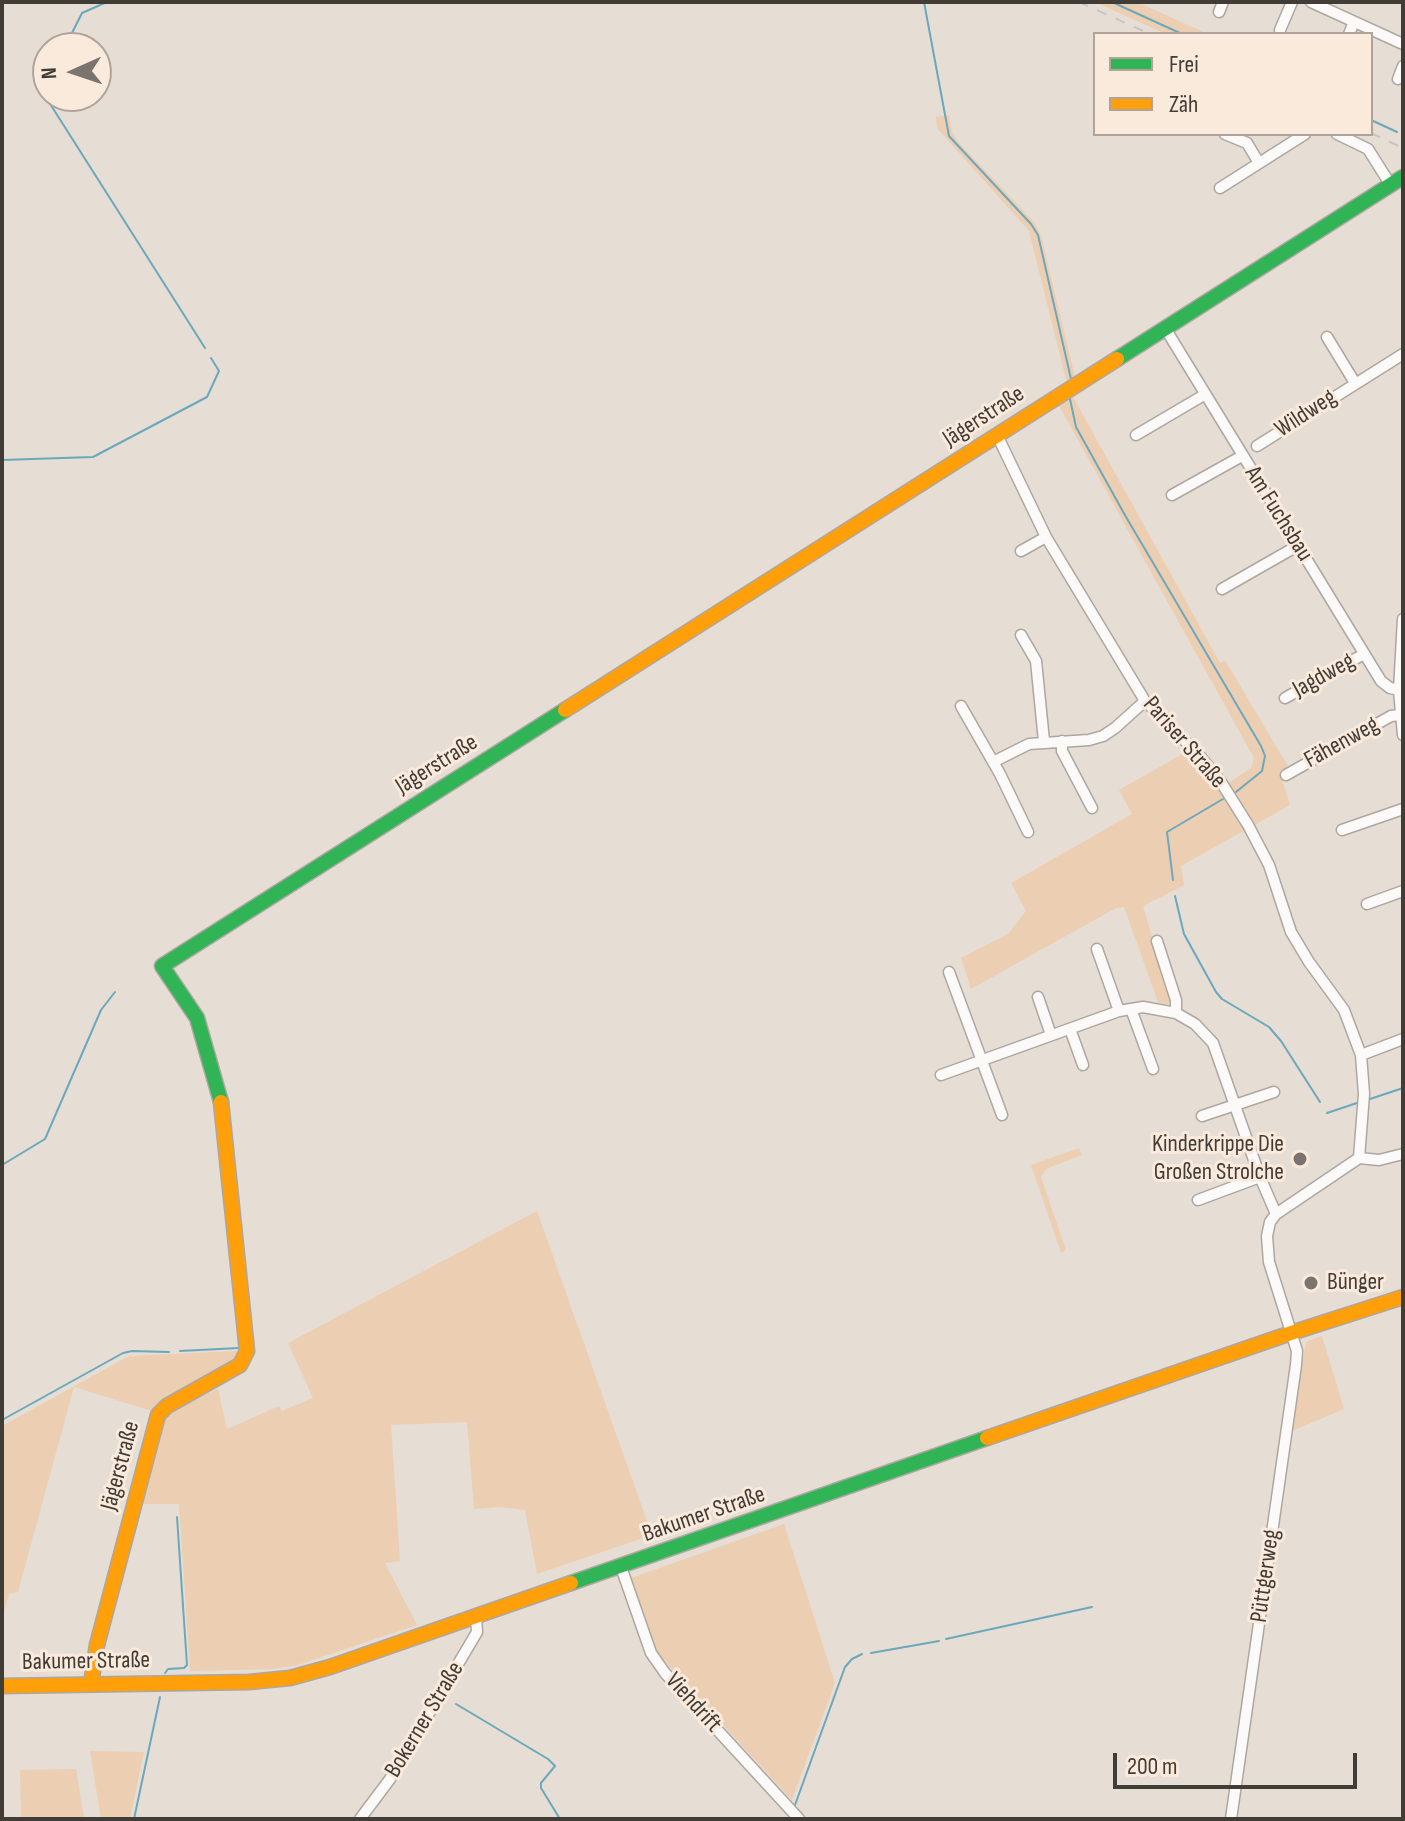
<!DOCTYPE html>
<meta charset="utf-8">
<style>
body{margin:0}
#map{position:relative;width:1405px;height:1821px;overflow:hidden;background:#e6ddd5;font-family:"Sofia Sans Condensed",sans-serif}
canvas{display:block}
.frame{position:absolute;inset:0;border:4px solid #423c36;pointer-events:none}
.legend{position:absolute;left:1093px;top:32px;width:280px;height:104px;box-sizing:border-box;background:#faeadc;border:2px solid #b0a49a;margin:0;padding:10px 14px;list-style:none;font-size:24px;color:#423c36}
.legend li{display:flex;align-items:center;gap:16px;height:40px}
.legend b{width:40px;border:2px solid #b0a49a}
.north{position:absolute;left:32px;top:32px;width:80px;height:80px;box-sizing:border-box;background:#faeadc;border:2px solid #b0a49a;border-radius:50%;rotate:267deg;font-size:22px;font-weight:700;line-height:32px;text-align:center;color:#423c36}
.north::after{content:'';display:block;margin:auto;width:28px;height:36px;background:#7b746e;clip-path:polygon(50% 0,100% 100%,50% 72%,0 100%)}
.scale{position:absolute;left:1113px;top:1753px;width:244px;height:36px;box-sizing:border-box;border:4px solid #423c36;border-top:0;padding-left:10px;font-size:24px;line-height:28px;white-space:nowrap;color:#423c36;-webkit-text-stroke:6px #faeadc;paint-order:stroke}
</style>
<div id="map">
<canvas width="1405" height="1821"></canvas>
<div class="frame"></div>
<ul class="legend">
<li><b style="height:10px;background:#30b455"></b>Frei</li>
<li><b style="height:10px;background:#ff9f0a"></b>Zäh</li>
</ul>
<div class="north">N</div>
<div class="scale">200 m</div>
</div>
<script>
const ctx = document.querySelector('canvas').getContext('2d');
ctx.lineJoin = 'round';
function paint(path, color) {
  ctx.fillStyle = color;
  ctx.fill(path, 'evenodd');
}
function toPath(rows) {
  const path = new Path2D();
  for (const r of rows) {
    path.moveTo(r[0], r[1]);
    for (let i = 2; i < r.length; i += 2) path.lineTo(r[i], r[i + 1]);
  }
  return path;
}
function stroke(path, color, width, dash) {
  ctx.strokeStyle = color;
  ctx.lineWidth = width;
  ctx.lineCap = dash ? 'butt' : 'round';
  ctx.setLineDash(dash || []);
  ctx.stroke(path);
}
function drawText(font, color, halo, rows, align = 'center') {
  ctx.font = font + ' "Sofia Sans Condensed",sans-serif';
  ctx.lineWidth = 6;
  ctx.setLineDash([]);
  ctx.textBaseline = 'middle';
  ctx.strokeStyle = halo;
  ctx.fillStyle = color;
  for (const [text, x, y, turn = 0] of rows) {
    ctx.save();
    ctx.translate(x, y);
    ctx.rotate((+turn || 0) * Math.PI / 180);
    ctx.textAlign = isNaN(turn) ? turn : align;
    if (halo) ctx.strokeText(text, 0, 0);
    ctx.fillText(text, 0, 0);
    ctx.restore();
  }
}
const green = toPath([
 [1095,2,1137,2,1208,34,1166,34],
 [949,115,952,131,958,142,1035,223,1041,235,1075,377,1067,383,1029,231,937,128,936,117],
 [1072,395,1220,663,1225,660,1289,768,1280,774,1290,805,1181,866,1184,885,1143,906,1171,1001,1168,1004,1158,1002,1124,907,1116,908,971,989,961,958,1008,934,1026,911,1011,883,1132,814,1119,790,1184,753,1219,789,1251,768,1254,758,1058,404],
 [1079,1148,1082,1155,1046,1169,1041,1177,1066,1250,1061,1253,1031,1165],
 [537,1211,652,1535,537,1574,525,1510,500,1507,474,1509,467,1422,391,1425,400,1561,385,1563,417,1625,298,1665,273,1669,190,1671,179,1504,137,1504,157,1426,172,1410,218,1389,227,1429,279,1406,282,1411,313,1398,288,1343],
 [1322,1336,1344,1409,1292,1431,1306,1342],
 [237,1351,238,1359,155,1412,74,1387,18,1592,9,1594,2,1618,2,1426,129,1356],
 [784,1524,835,1683,792,1800,657,1653,631,1578],
 [90,1751,144,1752,130,1819,101,1819],
 [76,1769,84,1819,21,1819,20,1770]
]);
const stream = toPath([
 [924,2,949,136,1031,224,1038,235,1071,379],
 [1112,2,1182,34],
 [66,45,82,13,107,2],
 [47,94,47,99,205,348],
 [1371,120,1397,132],
 [1070,399,1076,427,1126,517,1261,746,1265,756,1262,771,1236,792],
 [2,460,93,457,207,397,219,371,211,358],
 [1173,880,1167,832,1223,799],
 [1175,896,1184,934,1216,992,1222,999,1269,1027,1281,1041,1320,1102],
 [1370,1099,1403,1088],
 [1327,1113,1357,1103],
 [2,1165,45,1139,101,1010,115,992],
 [180,1351,239,1348],
 [2,1420,123,1353,132,1351,169,1352],
 [946,1639,1092,1607],
 [871,1653,939,1641],
 [165,1673,168,1669,184,1668,187,1665,177,1517],
 [456,1704,548,1759,555,1766,541,1783,541,1788,560,1819],
 [795,1805,845,1667,852,1659,862,1654],
 [134,1819,160,1697]
]);
const street = toPath([
 [1311,2,1403,44],
 [1219,12,1223,2],
 [1280,30,1292,2],
 [1349,34,1354,22],
 [1398,79,1403,66],
 [1225,134,1247,143,1259,163],
 [1337,134,1368,149,1390,184],
 [1220,188,1305,134],
 [1165,328,1381,681,1390,688,1399,690],
 [1327,337,1355,383],
 [997,435,1046,537,1145,701,1200,756,1221,782,1248,825,1269,865,1291,932,1309,962,1344,1010,1361,1055,1364,1094,1359,1158,1276,1214,1270,1222,1267,1236,1269,1262,1297,1351,1296,1365,1231,1819],
 [1136,435,1204,395],
 [1257,446,1403,354],
 [1172,495,1242,456],
 [1021,551,1046,537],
 [1222,589,1299,545],
 [1403,619,1399,690,1403,735],
 [1021,635,1036,661,1044,741],
 [1285,698,1364,654],
 [961,706,1000,774,1028,832],
 [1062,741,1062,751,1092,808],
 [993,762,1029,744,1089,740,1103,736,1115,728,1145,701],
 [1286,775,1391,716,1400,715],
 [1342,830,1403,809],
 [1367,904,1403,891],
 [1157,941,1176,1000,1176,1013],
 [1097,949,1119,1011],
 [949,972,1002,1115],
 [1038,997,1051,1035],
 [1131,1009,1153,1069],
 [1070,1029,1083,1065],
 [1361,1055,1403,1039],
 [941,1075,1119,1011,1143,1007,1176,1013,1195,1024,1213,1043,1260,1177,1276,1214],
 [1202,1116,1274,1092],
 [1359,1158,1379,1160,1403,1154],
 [1198,1200,1260,1177],
 [621,1567,651,1653,665,1673,799,1819],
 [360,1819,390,1779,477,1632,476,1617]
]);
const fast = toPath([
 [1117,359,1403,177],
 [221,1102,197,1018,162,966,565,710],
 [571,1583,987,1438]
]);
const slow = toPath([
 [565,710,1117,359],
 [987,1438,1291,1333,1403,1297],
 [91,1684,97,1645,158,1415,167,1406,240,1365,247,1351,221,1102],
 [2,1686,249,1682,290,1678,330,1667,571,1583]
]);
const rail = toPath([
 [1079,2,1150,34],
 [1371,133,1403,148]
]);
const markers = [
 [1300,1159,8,"#7b746e"],
 [1311,1283,8,"#7b746e"]
];
const streetNames = [
 ["Wildweg",1306,414,-33],
 ["Jägerstraße",984,417,-33],
 ["Am Fuchsbau",1278,514,58],
 ["Jagdweg",1324,676,-29],
 ["Pariser Straße",1184,743,49],
 ["Fähenweg",1342,743,-29],
 ["Jägerstraße",437,765,-32],
 ["Jägerstraße",121,1466,-75],
 ["Bakumer Straße",704,1515,-19],
 ["Püttgerweg",1266,1576,-82],
 ["Bakumer Straße",86,1662,-1],
 ["Viehdrift",693,1703,48],
 ["Bokerner Straße",425,1720,-59]
];
const poiNames = [
 ["Kinderkrippe Die",1284,1145],
 ["Großen Strolche",1284,1173],
 ["Bünger",1327,1283,"left"]
];
paint(green, '#ecceb2');
stroke(stream, '#6ca8bc', 2);
stroke(street, '#ada7a1', 13);
stroke(fast, '#ada7a1', 17);
stroke(slow, '#ada7a1', 17);
stroke(street, '#fbfaf9', 10);
stroke(fast, '#30b455', 14);
stroke(slow, '#ff9f0a', 14);
stroke(rail, '#c8c5c3', 2, [10, 10]);
for (const [x, y, r, color] of markers) {
  const dot = new Path2D();
  dot.arc(x, y, r, 0, 2 * Math.PI);
  ctx.fillStyle = color;
  ctx.fill(dot);
  stroke(dot, '#faeadc', 3);
}
drawText('24px', '#423c36', '#faeadc', streetNames);
drawText('24px', '#423c36', '#faeadc', poiNames, 'right');
</script>
